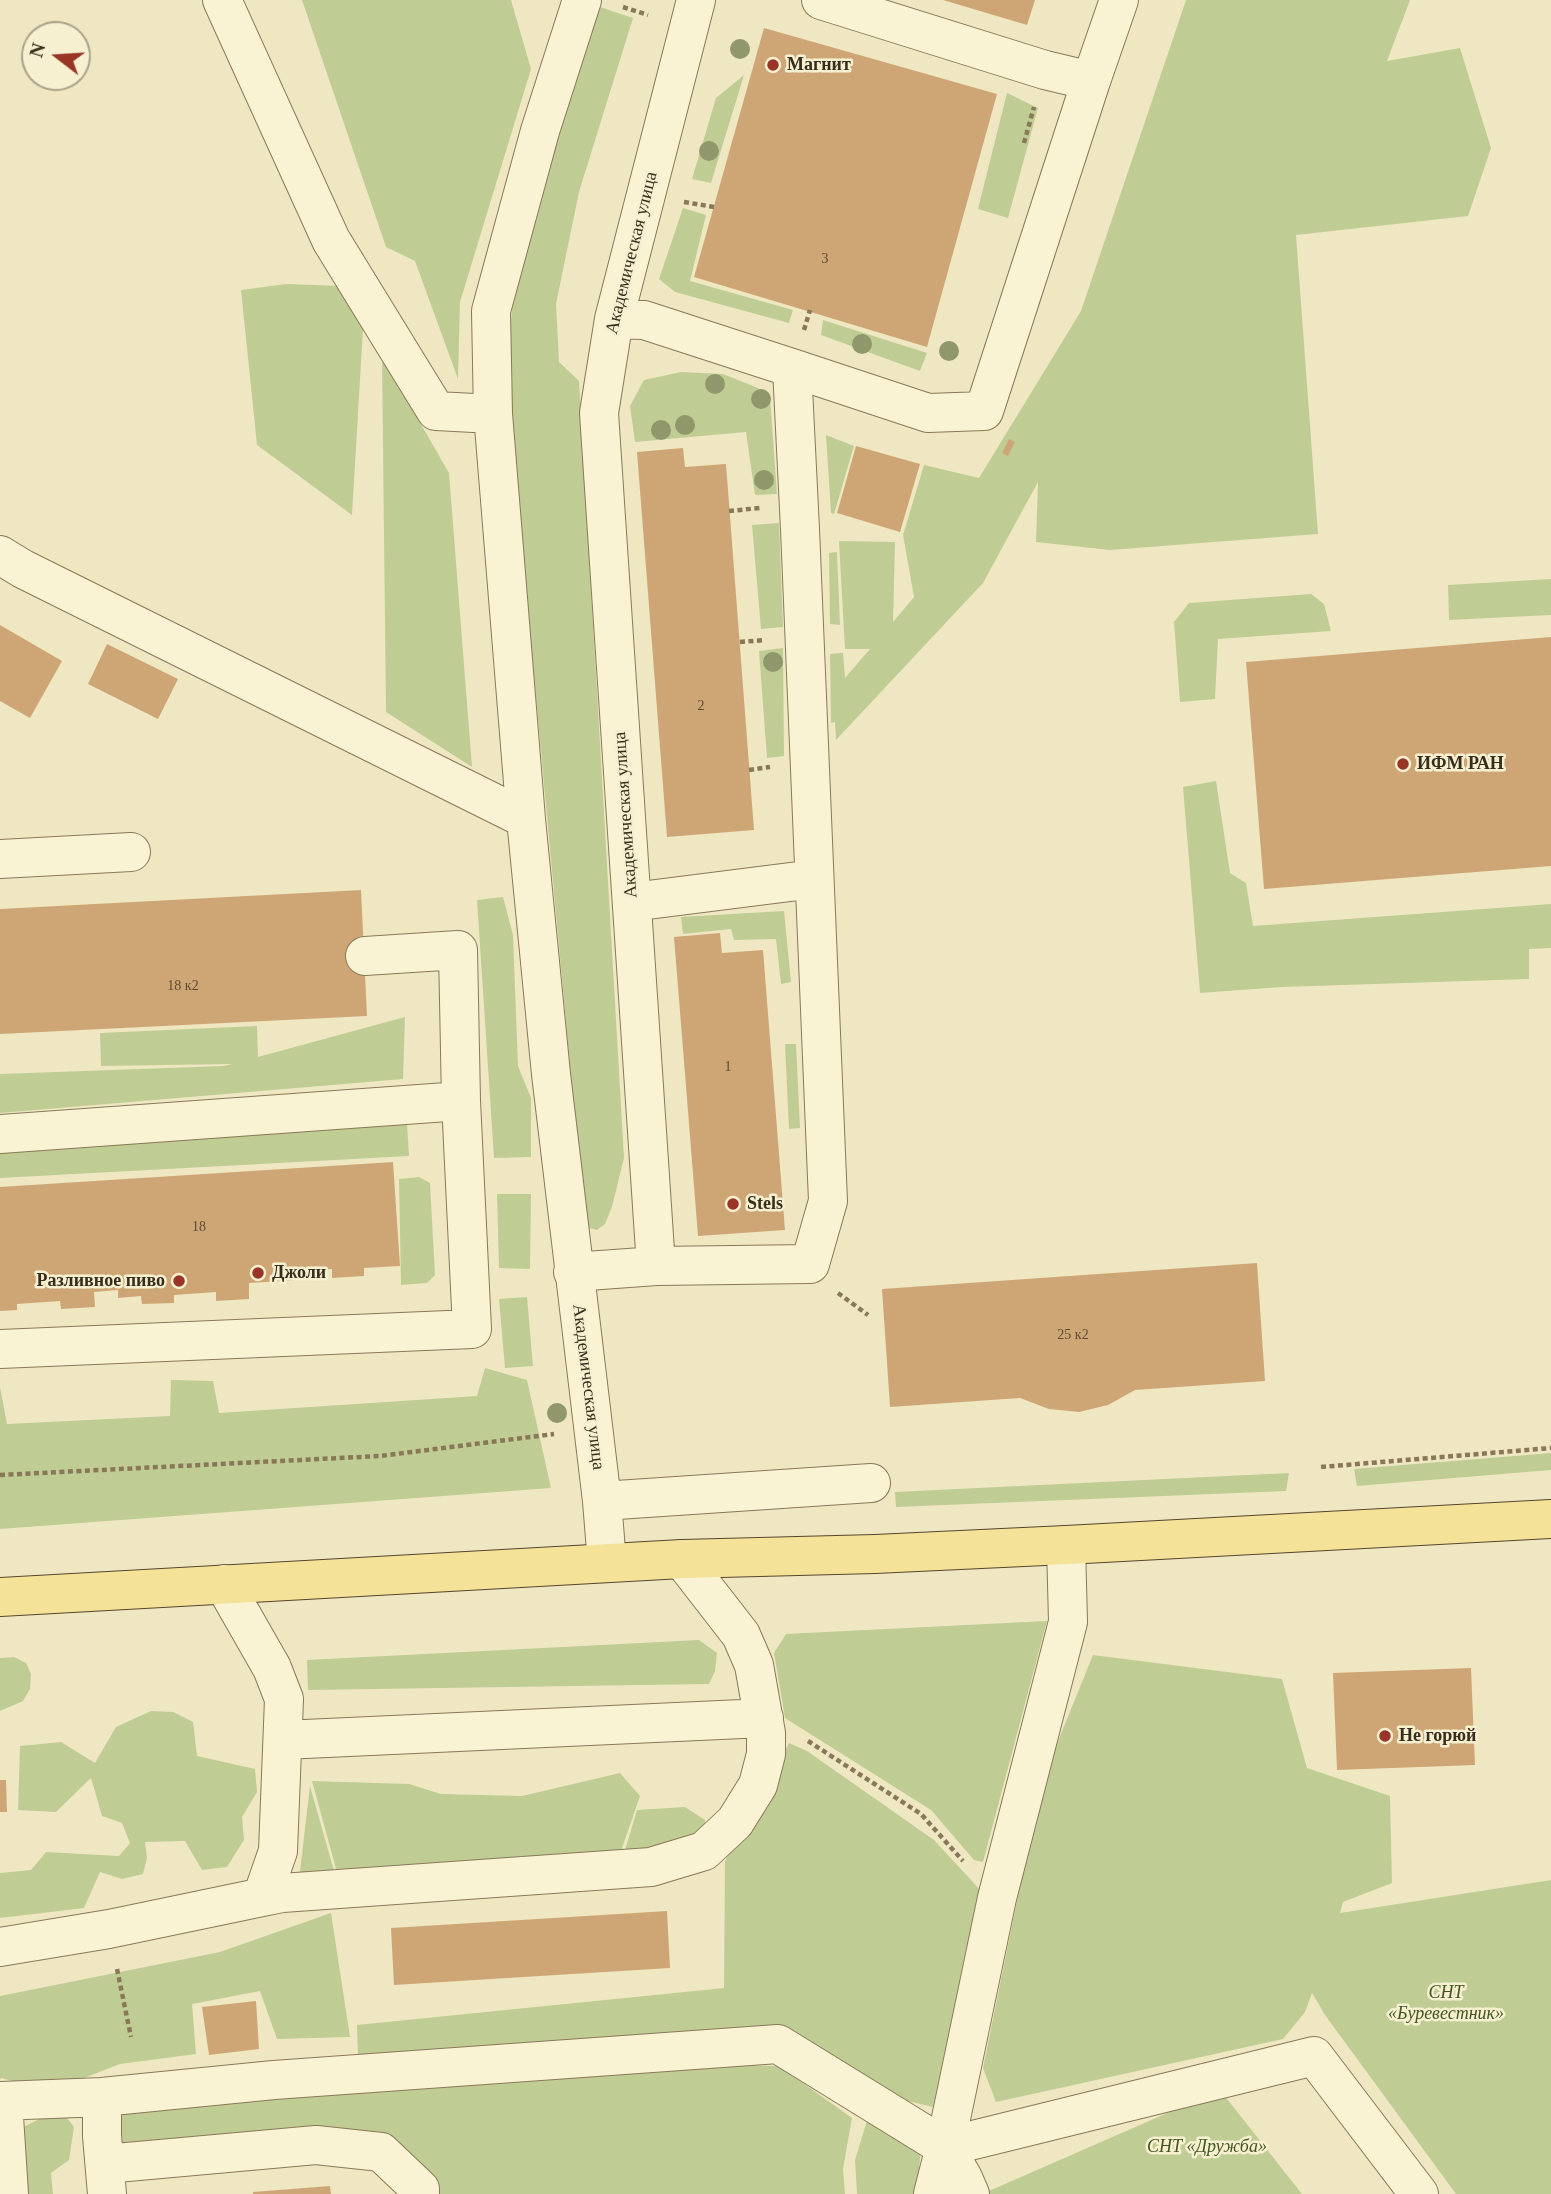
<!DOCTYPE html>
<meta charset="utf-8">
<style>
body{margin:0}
#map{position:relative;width:1551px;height:2194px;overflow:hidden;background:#efe7c1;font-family:"Times New Roman",serif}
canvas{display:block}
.north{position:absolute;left:21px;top:21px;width:70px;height:70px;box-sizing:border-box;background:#f6f0d1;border:2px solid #aaa289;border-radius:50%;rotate:287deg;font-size:19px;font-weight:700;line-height:28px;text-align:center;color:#382d1d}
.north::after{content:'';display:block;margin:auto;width:24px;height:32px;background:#993527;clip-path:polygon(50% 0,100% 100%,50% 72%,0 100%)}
</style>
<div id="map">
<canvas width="1551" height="2194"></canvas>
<div class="north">N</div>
</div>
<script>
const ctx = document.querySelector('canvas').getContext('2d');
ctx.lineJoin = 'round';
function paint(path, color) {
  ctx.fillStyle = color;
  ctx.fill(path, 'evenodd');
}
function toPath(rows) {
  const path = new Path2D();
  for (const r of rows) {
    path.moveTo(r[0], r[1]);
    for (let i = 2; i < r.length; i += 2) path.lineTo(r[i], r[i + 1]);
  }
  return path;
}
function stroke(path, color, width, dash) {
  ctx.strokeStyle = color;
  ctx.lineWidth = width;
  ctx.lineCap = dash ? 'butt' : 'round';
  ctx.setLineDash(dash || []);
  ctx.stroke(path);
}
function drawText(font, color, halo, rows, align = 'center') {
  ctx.font = font + ' "Times New Roman",serif';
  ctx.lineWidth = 5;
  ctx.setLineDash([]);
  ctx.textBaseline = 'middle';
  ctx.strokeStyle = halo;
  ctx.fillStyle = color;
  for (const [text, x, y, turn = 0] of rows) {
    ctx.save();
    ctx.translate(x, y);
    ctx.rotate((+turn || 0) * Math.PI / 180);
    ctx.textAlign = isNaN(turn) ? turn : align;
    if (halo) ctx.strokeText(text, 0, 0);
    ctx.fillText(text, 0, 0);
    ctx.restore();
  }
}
const green = toPath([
 [302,0,511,0,531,69,460,302,458,379,415,261,386,247],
 [1186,0,1410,0,1387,61,1460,48,1491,148,1468,216,1296,235,1318,534,1110,550,1036,542,1038,482,983,583,836,740,835,722,831,723,830,654,843,653,845,678,870,649,845,649,839,541,895,542,893,622,914,597,903,535,924,465,979,478,1081,311],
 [600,7,633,18,579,192,556,304,559,362,579,381,624,1158,612,1207,605,1224,597,1230,589,1228,584,1216,506,374,513,300,564,117],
 [744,75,711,183,692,179,716,98],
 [1007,93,1038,108,1008,218,978,209],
 [683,208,706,215,690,281,793,310,789,323,675,292,659,279],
 [286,284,342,286,363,329,352,515,257,445,241,290],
 [823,320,927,353,920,371,821,335],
 [382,357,449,473,472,767,386,712],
 [681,372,723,374,758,388,770,398,777,494,755,495,746,432,635,442,630,406,644,380],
 [826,435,854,446,834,514,831,513],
 [779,523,783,627,761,629,752,525],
 [837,552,840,625,830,624,829,553],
 [1551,579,1551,615,1449,620,1448,585],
 [1311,594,1324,604,1331,631,1218,639,1215,699,1180,702,1174,622,1189,603],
 [783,648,784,756,767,758,759,651],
 [1216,781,1230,873,1246,883,1253,926,1551,904,1551,948,1529,949,1529,979,1282,987,1200,993,1183,787],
 [503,897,513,935,518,1066,531,1098,531,1157,494,1158,477,900],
 [784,911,791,982,781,984,776,939,734,940,731,929,683,934,681,917],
 [405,1017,403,1079,0,1113,0,1074,223,1066,233,1064,101,1066,100,1033,257,1026,258,1057],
 [785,1044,796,1044,800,1128,789,1129],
 [407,1123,409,1156,0,1178,0,1141],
 [419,1177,430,1183,435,1275,427,1283,401,1285,399,1179],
 [497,1194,531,1194,530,1269,499,1268],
 [527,1297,533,1366,505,1368,499,1299],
 [485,1368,527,1380,551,1488,0,1529,0,1387,7,1424,170,1416,171,1380,213,1381,219,1413,477,1396],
 [1551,1453,1551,1470,1357,1486,1354,1469],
 [1289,1473,1286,1491,896,1507,895,1492],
 [1047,1621,983,1862,974,1860,931,1810,785,1718,774,1653,786,1634],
 [699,1640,717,1653,715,1671,709,1684,308,1690,307,1660],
 [1093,1655,1282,1679,1307,1768,1390,1796,1392,1883,1343,1902,1340,1913,1551,1880,1551,2194,1456,2194,1325,2015,1312,1993,1305,2012,1283,2039,996,2102,983,2068,1041,1783],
 [14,1657,26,1663,31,1674,30,1689,23,1701,0,1711,0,1658],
 [151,1711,173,1712,193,1722,197,1756,255,1769,257,1792,242,1817,244,1840,227,1867,202,1870,185,1841,145,1842,147,1858,143,1874,122,1879,100,1872,84,1908,0,1918,0,1873,31,1870,46,1852,119,1856,130,1843,122,1823,102,1816,91,1778,56,1812,18,1810,20,1746,61,1742,95,1763,116,1727],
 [789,1743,807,1751,934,1840,983,1893,933,2107,886,2096,780,2030,358,2058,357,2025,724,1988,725,1861],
 [620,1773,640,1796,620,1854,338,1876,312,1781,409,1784,441,1794,522,1796],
 [310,1786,336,1878,299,1880],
 [685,1807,705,1820,704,1838,623,1857,637,1810],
 [331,1913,350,2037,277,2039,260,1991,192,2004,196,2054,120,2064,48,2092,2,2078,0,2079,0,1996,220,1952],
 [685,2064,779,2066,852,2118,843,2169,845,2194,434,2194,376,2133,117,2150,112,2105],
 [1220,2090,1302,2194,982,2194],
 [60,2109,74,2127,69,2160,51,2173,53,2194,19,2194,15,2131],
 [869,2114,921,2151,916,2194,857,2194,855,2160]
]);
const building = toPath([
 [943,0,1035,0,1027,25],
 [764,28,997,94,927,347,694,277],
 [1009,439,1015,442,1008,456,1002,453],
 [856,446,920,464,900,532,837,513],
 [683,448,685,467,726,464,754,830,667,837,637,452],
 [0,625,62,661,30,718,0,701],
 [1551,637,1551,866,1264,889,1246,662],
 [107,644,178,679,158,719,88,684],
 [361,890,367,1016,0,1034,0,909],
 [720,933,722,953,763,950,785,1230,698,1236,674,937],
 [393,1162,400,1266,364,1268,364,1276,332,1278,332,1269,297,1272,298,1280,249,1283,249,1299,216,1301,216,1292,174,1295,174,1303,142,1304,141,1296,118,1298,118,1290,94,1292,95,1307,61,1309,60,1301,17,1304,17,1310,0,1311,0,1187],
 [1257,1263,1265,1381,1135,1390,1108,1405,1079,1412,1049,1409,1020,1398,890,1407,882,1289],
 [1471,1668,1475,1765,1337,1770,1333,1673],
 [0,1780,6,1780,7,1812,0,1812],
 [667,1911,670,1968,394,1985,391,1928],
 [256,2001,259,2049,209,2055,202,2007],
 [330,2186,331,2194,253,2194,253,2192]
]);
const path = toPath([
 [623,7,648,15],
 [1024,143,1034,107],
 [684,202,714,207],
 [804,330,810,310],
 [729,511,760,508],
 [740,642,765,640],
 [749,770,770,767],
 [838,1293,868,1315],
 [1321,1467,1551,1448],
 [0,1475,380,1456,554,1434],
 [808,1741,921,1814,963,1861],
 [117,1969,131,2037]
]);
const minor = toPath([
 [222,0,331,240,436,411,493,414],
 [582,0,540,131,491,311,493,414,526,819,551,1074,602,1501,607,1563],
 [821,0,1045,70,1091,81,1119,0],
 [614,319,644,320,792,368,800,529,828,1201,810,1264,656,1266],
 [792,368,928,413,984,411,1091,81],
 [0,555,23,569,526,819],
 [0,859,131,852],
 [632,902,814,879],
 [365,956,458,950,461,1101],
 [0,1134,461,1101,472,1329,0,1349],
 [573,1272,656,1266,599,413,614,319,696,0],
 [602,1501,871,1483],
 [224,1584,272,1668,284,1699,278,1851,262,1897,282,1893],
 [283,1740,764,1718],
 [0,1947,109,1929,282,1893,651,1867,704,1851,735,1822,758,1785,766,1754,766,1733,754,1665,741,1635,682,1559],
 [102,2097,102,2136,107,2194],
 [0,2101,102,2097,274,2080,778,2044,945,2147,963,2178,970,2194],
 [3,2101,9,2194],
 [945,2147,1314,2056,1419,2194],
 [105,2164,316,2145,381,2152,420,2189,420,2194],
 [933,2194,945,2147,997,1898,1068,1622,1066,1545]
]);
const major = toPath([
 [0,1597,682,1559,875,1554,1066,1545,1551,1519]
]);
const trees = [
 [740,49],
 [709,151],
 [862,344],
 [949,351],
 [715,384],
 [761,399],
 [685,425],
 [661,430],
 [764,480],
 [773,662],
 [557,1413]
];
const markers = [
 [773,65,7,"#993527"],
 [1403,764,7,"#993527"],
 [733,1204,7,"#993527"],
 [258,1273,7,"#993527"],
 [179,1281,7,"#993527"],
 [1385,1736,7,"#993527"]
];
const numberNames = [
 ["3",825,259],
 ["2",701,706],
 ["18 к2",183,986],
 ["1",728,1067],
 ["18",199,1227],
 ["25 к2",1073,1335]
];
const poiNames = [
 ["Магнит",787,65],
 ["ИФМ РАН",1417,764],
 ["Stels",747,1204],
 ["Джоли",272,1273],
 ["Разливное пиво",165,1281,"right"],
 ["Не горюй",1399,1736]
];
const streetNames = [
 ["Академическая улица",632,253,-76],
 ["Академическая улица",626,815,-94],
 ["Академическая улица",588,1387,83]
];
const parkNames = [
 ["СНТ",1446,1993],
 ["«Буревестник»",1446,2014],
 ["СНТ «Дружба»",1207,2147]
];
paint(green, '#bfcd95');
paint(building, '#cea676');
stroke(minor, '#897858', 40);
stroke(major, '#56452d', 40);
stroke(path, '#897858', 4.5, [5, 3.5]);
stroke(minor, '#f9f3d4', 38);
stroke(major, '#f3e298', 38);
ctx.fillStyle = '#90976a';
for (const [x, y] of trees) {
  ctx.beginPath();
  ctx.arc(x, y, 10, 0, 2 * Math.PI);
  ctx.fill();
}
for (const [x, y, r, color] of markers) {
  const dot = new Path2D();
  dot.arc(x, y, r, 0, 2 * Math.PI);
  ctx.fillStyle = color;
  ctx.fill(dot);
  stroke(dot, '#f6f0d1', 2.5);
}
drawText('14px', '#5e4b33', null, numberNames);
drawText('bold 18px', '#382d1d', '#f6f0d1', poiNames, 'left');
drawText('18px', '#382d1d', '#f6f0d1', streetNames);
drawText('italic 18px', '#425523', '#f6f0d1', parkNames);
</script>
